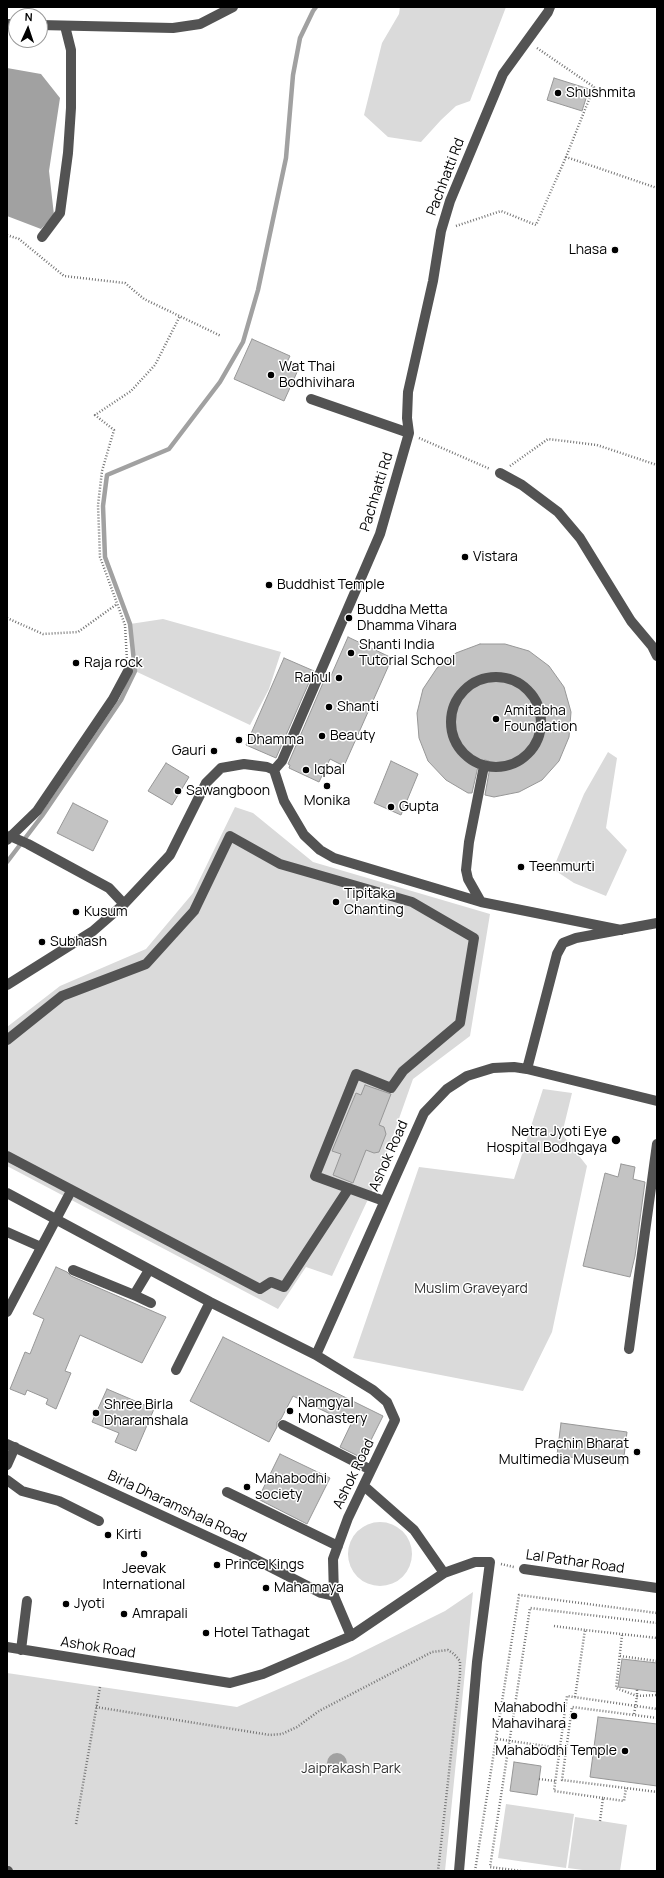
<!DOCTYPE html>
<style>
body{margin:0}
#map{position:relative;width:664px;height:1878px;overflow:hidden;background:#fff;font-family:Manrope,sans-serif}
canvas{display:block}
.frame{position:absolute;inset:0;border:8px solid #000;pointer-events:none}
.north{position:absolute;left:8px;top:8px;width:40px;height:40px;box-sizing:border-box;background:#fff;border:1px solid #999;border-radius:50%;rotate:3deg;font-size:11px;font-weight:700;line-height:16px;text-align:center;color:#000}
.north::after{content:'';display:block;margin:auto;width:14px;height:18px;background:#000;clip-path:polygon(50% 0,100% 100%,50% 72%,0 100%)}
</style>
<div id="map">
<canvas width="664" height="1878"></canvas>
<div class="frame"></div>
<div class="north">N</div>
</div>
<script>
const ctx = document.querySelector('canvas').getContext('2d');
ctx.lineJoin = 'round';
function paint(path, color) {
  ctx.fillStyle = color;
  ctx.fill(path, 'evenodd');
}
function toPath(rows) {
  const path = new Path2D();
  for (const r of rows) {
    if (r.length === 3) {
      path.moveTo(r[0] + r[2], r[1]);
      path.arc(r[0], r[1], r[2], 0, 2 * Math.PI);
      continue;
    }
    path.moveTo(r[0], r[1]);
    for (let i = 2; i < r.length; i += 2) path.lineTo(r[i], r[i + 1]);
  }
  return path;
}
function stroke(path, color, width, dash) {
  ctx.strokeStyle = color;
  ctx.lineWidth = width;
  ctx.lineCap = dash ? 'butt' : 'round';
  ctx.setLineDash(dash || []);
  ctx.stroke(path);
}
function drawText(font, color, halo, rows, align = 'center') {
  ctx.font = font + ' Manrope,sans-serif';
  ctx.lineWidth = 3;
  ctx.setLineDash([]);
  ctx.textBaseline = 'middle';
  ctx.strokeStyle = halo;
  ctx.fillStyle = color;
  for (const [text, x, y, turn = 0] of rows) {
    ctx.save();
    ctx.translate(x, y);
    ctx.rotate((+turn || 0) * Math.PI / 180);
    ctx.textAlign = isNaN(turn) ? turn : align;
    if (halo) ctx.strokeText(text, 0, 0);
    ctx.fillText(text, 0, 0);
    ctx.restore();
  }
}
const green = toPath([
 [400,7,506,7,470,101,456,106,441,120,421,142,388,137,364,115,382,43,399,14],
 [163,619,281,652,269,689,250,725,135,671,130,624],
 [608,752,617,758,606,828,627,850,606,896,574,883,553,869,584,794],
 [235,807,253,813,313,862,490,914,470,1036,413,1079,378,1178,332,1276,306,1267,278,1309,7,1166,7,1027,60,986,146,949,193,893],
 [543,1089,572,1093,562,1134,587,1166,552,1332,523,1391,353,1358,419,1167,514,1179],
 [380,1554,32],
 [473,1592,445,1871,7,1871,7,1673,237,1707,348,1659,445,1611],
 [506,1804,574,1814,566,1868,498,1858],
 [575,1817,627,1825,620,1871,590,1871,568,1868]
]);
const water = toPath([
 [7,68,41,74,60,98,49,171,54,215,41,229,7,216],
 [337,1763,10]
]);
const stream = toPath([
 [7,862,42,816,121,700,135,671,130,624,105,557,103,506,107,475,169,449,220,382,243,342,258,290,286,158,293,75,300,38,313,11,316,7]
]);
const building = toPath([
 [554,78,589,89,582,111,547,100,554,78],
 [252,339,290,356,286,364,298,370,284,401,234,379,252,339],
 [348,637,392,658,344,766,330,759,319,782,289,768,290,765,288,764,326,676,330,678,348,637],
 [480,644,505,644,529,651,549,666,564,687,571,712,569,737,559,761,542,780,519,792,494,797,485,795,490,767,489,761,485,760,479,762,472,793,468,793,446,780,428,761,419,738,417,713,423,689,437,668,456,653,480,644],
 [284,658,314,671,276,758,246,745,284,658],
 [391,761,418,774,401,815,374,803,391,761],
 [166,763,189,777,172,805,148,791,166,763],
 [73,803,108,821,93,851,57,833,73,803],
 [365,1085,391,1094,379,1125,384,1127,386,1134,379,1152,374,1153,366,1150,353,1183,333,1175,341,1154,332,1151,356,1093,361,1095,365,1085],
 [621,1164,635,1167,633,1179,645,1182,635,1256,630,1277,583,1266,605,1173,618,1177,621,1164],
 [56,1267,67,1272,71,1276,166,1317,142,1363,80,1335,65,1371,71,1373,56,1409,46,1404,48,1399,27,1390,25,1395,10,1389,25,1352,30,1354,44,1319,33,1314,56,1267],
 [223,1337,383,1416,362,1458,340,1447,351,1424,293,1396,281,1419,277,1422,277,1427,269,1442,190,1401,223,1337],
 [107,1389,154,1409,136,1451,115,1442,119,1433,92,1422,107,1389],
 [561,1423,627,1432,623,1465,557,1455,561,1423],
 [280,1454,330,1478,307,1524,258,1499,280,1454],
 [622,1659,657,1663,657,1692,618,1687,622,1659],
 [598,1717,657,1724,657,1786,590,1777,598,1717],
 [514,1762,541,1766,537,1795,510,1791,514,1762]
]);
const path = toPath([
 [537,48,594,87,566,157,657,188],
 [456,226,501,211,536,225,566,157],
 [7,235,19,239,64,276,125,283,144,299,221,336],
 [419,438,490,469],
 [510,466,548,439,597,445,657,465],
 [7,618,43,634,78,632,117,604],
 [127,661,125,625,100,557,98,505,102,471,114,430,95,415,131,391,155,365,180,316],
 [501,1564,514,1567],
 [554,1626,585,1630],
 [622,1635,616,1688,637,1696,634,1715],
 [620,1656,657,1661],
 [637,1690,637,1696,657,1695],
 [575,1697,585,1630,657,1638],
 [96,1707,270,1735,282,1734,297,1727,319,1711,432,1652,448,1650,454,1654,460,1661,460,1674,438,1871],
 [657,1718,572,1707,562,1780,657,1792],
 [497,1739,566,1749],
 [539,1779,555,1781],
 [603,1798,554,1791,567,1696,657,1709],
 [600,1821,603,1798,624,1801,626,1788],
 [76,1824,100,1687],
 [475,1871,519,1595,657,1613],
 [521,1871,490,1867,530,1608,657,1623]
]);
const minor = toPath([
 [7,24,16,24],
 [40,25,173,28,200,24,233,7],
 [42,237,60,213,68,153,71,108,71,50,65,26],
 [311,399,409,433],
 [500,473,522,485,558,512,580,538,631,621,652,646,657,656],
 [496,722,45],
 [274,770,284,801,304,835,320,850,334,858,481,902,621,930],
 [10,836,28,844,109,888,124,904],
 [7,840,37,811,113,699,128,671],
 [481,902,468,879,466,870,469,842,484,766],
 [7,985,93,931,124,904,170,855,206,783,221,768,244,764,267,767,274,770,282,761,380,534,409,433,407,418,408,392,433,281,441,231,450,201,503,74,548,12,550,7],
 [7,1040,62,996,146,964,194,911,230,836,280,864,412,902,474,938,460,1023,403,1071,391,1088,356,1074,315,1176,384,1201],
 [527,1069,557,954,563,943,576,938,657,923],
 [7,1156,260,1289,271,1282,284,1287,349,1188],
 [7,1193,210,1302,316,1355],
 [7,1232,41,1247],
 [73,1270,134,1295,149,1270],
 [134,1295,151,1303],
 [7,1312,71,1191],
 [629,1349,657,1144],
 [176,1370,210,1302],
 [283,1425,371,1470],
 [7,1444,241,1552,321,1593,334,1596],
 [7,1465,15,1447],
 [7,1480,22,1491,59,1501,99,1521],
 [364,1486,414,1530,444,1573],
 [227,1492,338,1546],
 [524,1569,657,1588],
 [351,1636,444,1573,475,1562,490,1562,477,1662,459,1871],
 [7,1647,230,1683,263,1674,351,1636,334,1596,333,1559,348,1518,395,1420,387,1402,373,1390,316,1355,424,1113,447,1089,467,1076,493,1068,514,1067,527,1069,657,1101],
 [21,1650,27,1601],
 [7,1871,8,1871]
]);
const markers = [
 [558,93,4,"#000"],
 [615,250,4,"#000"],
 [271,375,4,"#000"],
 [465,557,4,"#000"],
 [269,585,4,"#000"],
 [349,618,4,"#000"],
 [351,653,4,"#000"],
 [76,663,4,"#000"],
 [339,678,4,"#000"],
 [329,707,4,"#000"],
 [496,719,4,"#000"],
 [322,736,4,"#000"],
 [239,740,4,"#000"],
 [214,751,4,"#000"],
 [306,770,4,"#000"],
 [327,786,4,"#000"],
 [178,791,4,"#000"],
 [391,807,4,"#000"],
 [521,867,4,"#000"],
 [336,902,4,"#000"],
 [76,912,4,"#000"],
 [42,942,4,"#000"],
 [616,1140,5,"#000"],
 [290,1411,4,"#000"],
 [96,1413,4,"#000"],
 [637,1452,4,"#000"],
 [247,1487,4,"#000"],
 [108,1535,4,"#000"],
 [144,1554,4,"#000"],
 [217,1565,4,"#000"],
 [266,1588,4,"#000"],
 [66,1604,4,"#000"],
 [124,1614,4,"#000"],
 [206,1633,4,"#000"],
 [574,1716,4,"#000"],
 [625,1751,4,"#000"]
];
const poiNames = [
 ["Shushmita",566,93],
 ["Lhasa",607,250,"right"],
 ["Wat Thai",279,367],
 ["Bodhivihara",279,383],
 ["Vistara",473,557],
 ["Buddhist Temple",277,585],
 ["Buddha Metta",357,610],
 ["Dhamma Vihara",357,626],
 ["Shanti India",359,645],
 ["Tutorial School",359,661],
 ["Raja rock",84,663],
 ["Rahul",331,678,"right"],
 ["Shanti",337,707],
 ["Amitabha",504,711],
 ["Foundation",504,727],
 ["Beauty",330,736],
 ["Dhamma",247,740],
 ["Gauri",206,751,"right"],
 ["Iqbal",314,770],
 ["Sawangboon",186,791],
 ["Monika",327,801,"center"],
 ["Gupta",399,807],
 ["Teenmurti",529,867],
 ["Tipitaka",344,894],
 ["Chanting",344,910],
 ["Kusum",84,912],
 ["Subhash",50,942],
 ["Netra Jyoti Eye",607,1132,"right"],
 ["Hospital Bodhgaya",607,1148,"right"],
 ["Namgyal",298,1403],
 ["Monastery",298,1419],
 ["Shree Birla",104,1405],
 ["Dharamshala",104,1421],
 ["Prachin Bharat",629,1444,"right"],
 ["Multimedia Museum",629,1460,"right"],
 ["Mahabodhi",255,1479],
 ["society",255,1495],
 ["Kirti",116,1535],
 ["Prince Kings",225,1565],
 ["Jeevak",144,1569,"center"],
 ["International",144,1585,"center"],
 ["Mahamaya",274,1588],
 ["Jyoti",74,1604],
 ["Amrapali",132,1614],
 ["Hotel Tathagat",214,1633],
 ["Mahabodhi",566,1708,"right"],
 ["Mahavihara",566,1724,"right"],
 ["Mahabodhi Temple",617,1751,"right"]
];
const streetNames = [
 ["Pachhatti Rd",446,177,-69],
 ["Pachhatti Rd",377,492,-73],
 ["Ashok Road",389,1156,-66],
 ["Ashok Road",354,1474,-64],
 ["Birla Dharamshala Road",177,1507,25],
 ["Lal Pathar Road",575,1562,8],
 ["Ashok Road",98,1648,9]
];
const parkNames = [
 ["Muslim Graveyard",471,1289],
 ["Jaiprakash Park",351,1769]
];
paint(green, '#dadada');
paint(water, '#a1a1a1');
stroke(stream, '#a1a1a1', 4.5);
paint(building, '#c3c3c3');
stroke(building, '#979797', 1);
stroke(path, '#757575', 2.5, [1, 2]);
stroke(minor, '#535353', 10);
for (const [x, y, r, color] of markers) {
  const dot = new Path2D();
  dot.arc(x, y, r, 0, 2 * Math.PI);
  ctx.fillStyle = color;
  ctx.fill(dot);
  stroke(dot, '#fff', 1.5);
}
drawText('14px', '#000', '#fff', poiNames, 'left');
drawText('14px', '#000', '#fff', streetNames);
drawText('14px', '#313131', '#fff', parkNames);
</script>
